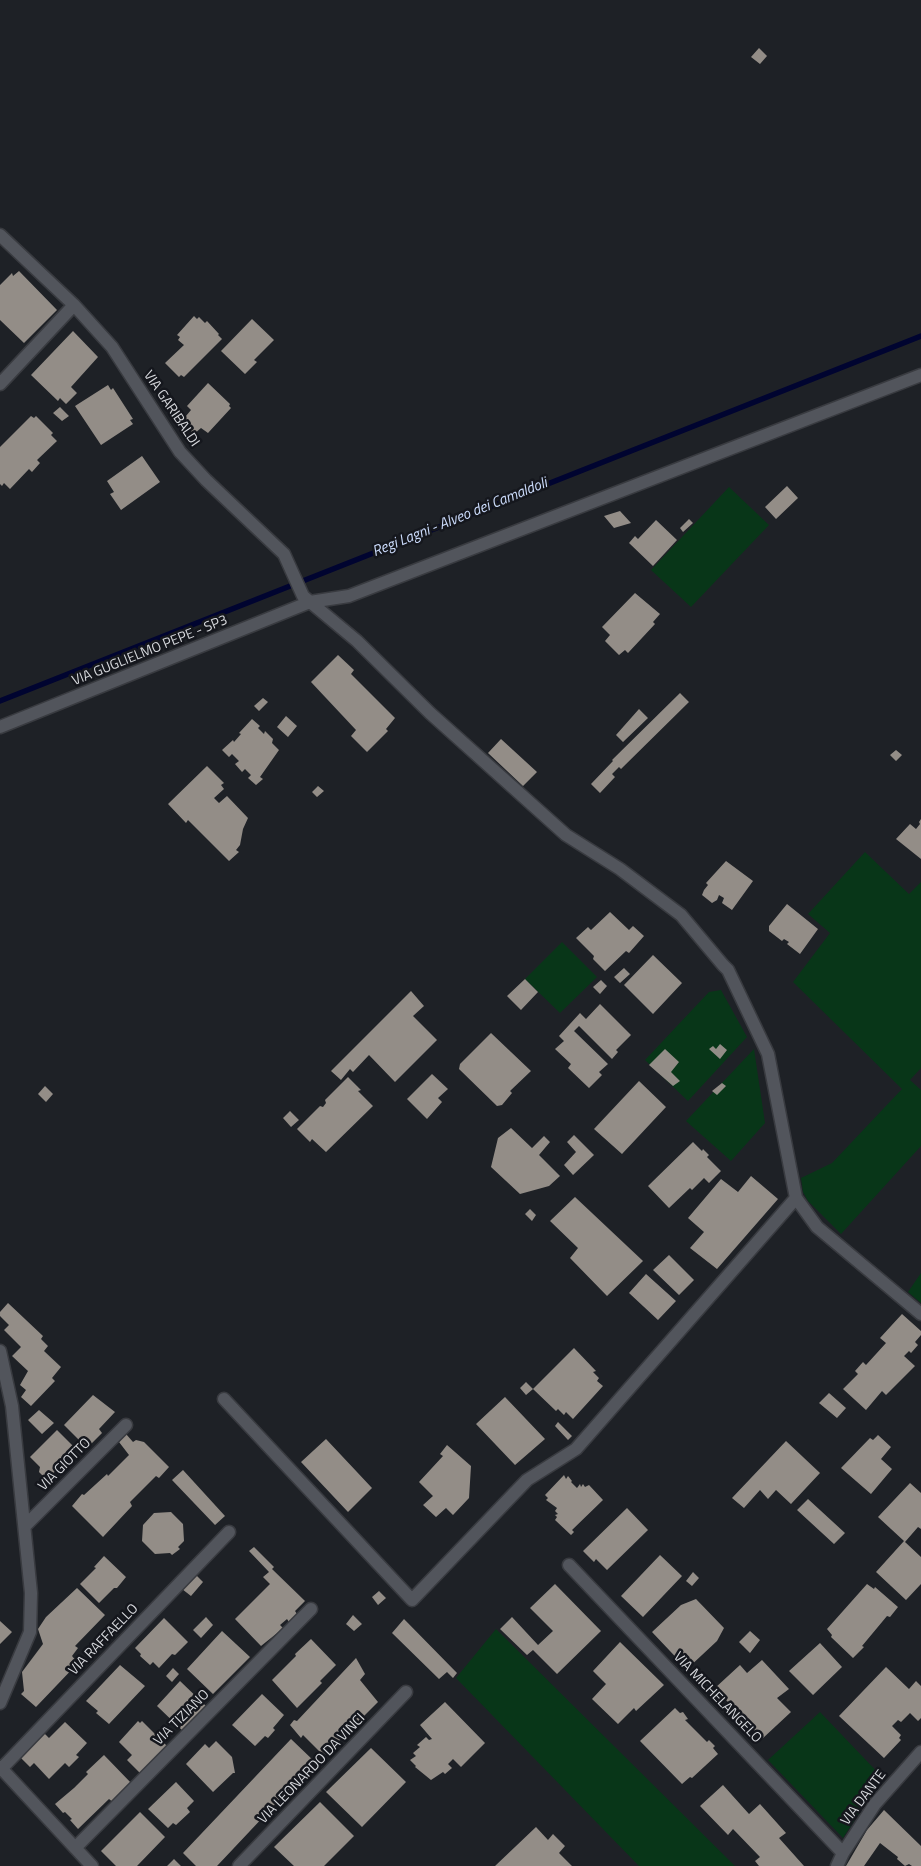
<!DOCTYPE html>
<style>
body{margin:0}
canvas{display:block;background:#1e2126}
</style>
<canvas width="921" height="1866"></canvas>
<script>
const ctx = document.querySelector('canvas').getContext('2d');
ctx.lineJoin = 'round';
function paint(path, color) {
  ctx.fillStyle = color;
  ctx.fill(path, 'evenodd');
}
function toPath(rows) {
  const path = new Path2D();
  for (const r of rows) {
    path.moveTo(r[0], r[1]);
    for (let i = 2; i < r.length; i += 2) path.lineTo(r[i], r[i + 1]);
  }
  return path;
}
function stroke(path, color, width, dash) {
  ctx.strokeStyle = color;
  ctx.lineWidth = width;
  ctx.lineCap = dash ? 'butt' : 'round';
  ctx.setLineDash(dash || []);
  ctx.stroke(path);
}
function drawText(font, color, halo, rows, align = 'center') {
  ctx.font = font + ' "Titillium Web",sans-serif';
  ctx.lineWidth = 5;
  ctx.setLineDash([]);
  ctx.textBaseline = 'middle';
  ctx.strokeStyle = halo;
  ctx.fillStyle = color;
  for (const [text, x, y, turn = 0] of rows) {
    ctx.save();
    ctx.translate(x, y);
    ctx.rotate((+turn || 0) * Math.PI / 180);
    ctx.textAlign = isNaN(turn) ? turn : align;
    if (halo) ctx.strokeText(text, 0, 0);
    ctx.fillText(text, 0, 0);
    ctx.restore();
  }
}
const green = toPath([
 [729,487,769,525,691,607,651,570],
 [865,852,909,894,921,882,921,1068,910,1080,921,1090,921,1146,841,1234,808,1201,803,1192,801,1178,832,1163,902,1089,793,982,830,933,808,914],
 [562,942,597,977,560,1013,525,979],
 [721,990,747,1037,688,1101,645,1060,709,992],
 [754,1049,765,1123,731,1161,686,1121],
 [921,1273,921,1303,908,1292],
 [496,1629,735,1866,639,1866,456,1678],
 [820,1712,884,1779,862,1808,843,1838,768,1760]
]);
const stream = toPath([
 [0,701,921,336]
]);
const building = toPath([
 [759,48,767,56,760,64,751,57],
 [19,271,57,310,24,343,0,320,0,285,12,273,13,276],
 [194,316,197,319,199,317,205,323,207,321,219,334,218,335,222,339,184,377,181,375,179,377,165,363,184,345,178,340,180,337,177,335],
 [252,319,274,340,254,360,257,362,245,374,221,351],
 [73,331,98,357,71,387,77,393,66,404,60,398,58,401,31,375],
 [208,383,230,404,229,406,231,408,208,433,201,428,194,434,181,422,191,410,187,406],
 [108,385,111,390,113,388,133,419,130,420,133,424,101,445,75,406],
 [60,407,69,416,62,421,53,413],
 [31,416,34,418,36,416,53,433,51,435,57,441,37,460,40,463,32,472,29,469,10,489,4,483,2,486,0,484,0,447],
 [142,456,160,482,121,510,110,494,114,492,107,481],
 [787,486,798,498,776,519,765,507],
 [620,511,631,523,614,528,604,516],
 [689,519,693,523,683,532,680,528],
 [656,520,677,540,653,566,629,543,635,536,638,539],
 [635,593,660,614,653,622,655,624,628,653,625,650,619,655,605,641,610,635,602,627],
 [338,655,354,670,351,674,395,718,386,729,388,731,367,752,351,736,356,730,311,682],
 [680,693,689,702,621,769,619,767,612,774,615,777,600,793,591,784,613,761,612,760],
 [263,698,268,702,259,711,254,706],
 [639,709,648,718,623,742,616,735],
 [286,716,297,726,288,737,277,727],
 [252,719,260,726,258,728,264,734,265,731,273,739,272,743,279,750,260,777,263,779,256,785,248,778,251,775,245,769,242,772,235,764,239,761,232,754,229,757,222,750,233,740,234,742,241,734,239,733],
 [501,739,537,772,523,786,488,753],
 [896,750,902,755,896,761,890,755],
 [207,766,224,783,221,785,224,789,214,798,219,803,227,796,248,818,243,829,240,845,236,850,239,852,229,861,188,820,186,823,168,804],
 [318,786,324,791,317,797,312,792],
 [921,819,921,859,896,839,910,824,916,829,920,824,919,822],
 [726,861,753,881,732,910,722,903,724,898,719,895,717,900,712,903,702,895,704,890,708,885,706,883],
 [787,904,818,929,800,954,787,944,789,942,784,939,782,941,769,931,769,926],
 [610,912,629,930,633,926,644,936,629,953,626,951,605,971,593,959,594,956,576,938,588,927,591,930],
 [653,955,682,983,653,1014,624,985],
 [624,968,630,974,620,983,614,977],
 [525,979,538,992,521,1010,507,996],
 [601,980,607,986,600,994,593,987],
 [411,991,424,1006,413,1016,437,1040,395,1082,369,1055,353,1072,350,1069,341,1080,331,1071],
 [600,1004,631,1035,616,1050,618,1052,612,1059,579,1026,574,1031,608,1064,599,1072,602,1075,589,1088,568,1068,571,1064,555,1049,564,1041,559,1036,580,1013,586,1019],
 [491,1033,531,1071,510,1091,512,1093,502,1105,497,1106,459,1069,460,1064],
 [720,1044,727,1050,720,1059,709,1049,713,1046,716,1049],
 [665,1049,679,1062,671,1072,680,1081,673,1086,649,1065],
 [432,1074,448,1089,438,1098,442,1102,427,1119,407,1099],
 [348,1077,361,1090,358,1091,373,1106,326,1152,312,1139,310,1142,297,1129,320,1106,323,1107,326,1103,325,1100],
 [639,1081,666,1107,622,1154,594,1129],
 [722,1083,726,1086,717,1095,712,1091],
 [45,1086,53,1094,46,1102,38,1094],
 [290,1111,299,1120,291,1127,283,1118],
 [511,1128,532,1148,544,1136,550,1142,539,1155,560,1176,549,1186,520,1194,491,1167,498,1138],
 [574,1135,594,1155,573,1175,564,1165,576,1152,567,1142],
 [693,1142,702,1151,703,1149,709,1155,707,1157,721,1171,709,1183,704,1178,692,1190,690,1188,669,1208,648,1186],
 [751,1176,778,1199,717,1269,690,1248,704,1232,688,1218,721,1179,738,1192],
 [575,1197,643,1261,607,1296,570,1258,578,1248,550,1221],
 [530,1209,536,1215,532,1221,525,1214],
 [669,1255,694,1280,679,1295,653,1270],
 [646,1274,676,1301,658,1320,629,1293],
 [8,1303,43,1336,41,1339,48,1346,44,1351,61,1367,52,1378,55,1381,31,1406,21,1397,26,1390,20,1385,28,1371,12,1356,21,1347,4,1330,9,1325,0,1316,0,1312],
 [902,1314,921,1331,921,1335,915,1342,918,1345,911,1353,909,1351,904,1356,915,1366,886,1395,882,1391,866,1410,843,1389,858,1374,855,1371,863,1362,866,1365,886,1343,880,1338],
 [574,1348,596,1371,593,1372,599,1378,597,1381,603,1386,573,1419,566,1412,564,1415,558,1409,556,1411,533,1389,526,1395,520,1388,526,1382,533,1389],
 [829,1393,846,1408,837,1418,819,1403],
 [93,1395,115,1412,99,1429,102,1433,87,1448,64,1425],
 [505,1397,545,1439,515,1465,476,1424],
 [39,1410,54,1423,42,1434,28,1420],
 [558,1422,572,1436,568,1440,555,1426],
 [57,1430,76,1449,66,1460,69,1463,65,1466,62,1464,47,1480,39,1472,40,1467,30,1457],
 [126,1434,133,1442,136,1440,144,1442,169,1467,159,1478,156,1476,130,1502,132,1506,103,1537,72,1506,82,1494,84,1495,107,1474,108,1476,129,1455,119,1442],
 [878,1435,891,1447,881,1459,892,1469,871,1494,841,1468,870,1438,873,1440],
 [326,1439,372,1488,348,1512,301,1462],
 [786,1441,820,1473,791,1504,776,1490,768,1499,760,1490,744,1508,732,1498],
 [447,1445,471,1466,469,1498,453,1515,446,1508,436,1517,423,1505,433,1496,419,1482,443,1456,440,1454],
 [183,1470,225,1516,215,1525,172,1480],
 [564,1475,566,1479,568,1476,572,1481,571,1482,577,1488,580,1484,581,1487,583,1484,585,1487,589,1485,603,1500,572,1530,574,1532,571,1535,555,1520,557,1517,555,1515,558,1514,555,1511,557,1508,546,1500,548,1498,545,1495],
 [910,1483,921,1493,921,1529,918,1527,905,1542,921,1557,921,1584,906,1600,876,1572,904,1541,878,1517],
 [808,1499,845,1533,834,1544,797,1510],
 [627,1508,648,1530,607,1570,596,1559,594,1562,583,1551],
 [171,1512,183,1524,184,1541,178,1547,180,1549,172,1555,170,1553,155,1554,142,1541,143,1525,154,1513],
 [254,1547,274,1567,272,1569,305,1601,295,1611,297,1614,289,1622,287,1619,280,1625,283,1628,281,1630,261,1646,235,1619,270,1584,263,1577,269,1572,249,1551],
 [660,1555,682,1576,643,1617,621,1596],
 [104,1556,126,1577,117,1588,114,1588,99,1603,80,1584,96,1568,94,1567],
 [693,1572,699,1578,692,1586,686,1581],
 [195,1574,203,1582,191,1596,182,1589],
 [555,1584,601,1631,557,1674,533,1650,527,1655,500,1629,512,1617,538,1645,553,1631,530,1608],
 [867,1584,874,1589,875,1587,898,1607,890,1617,887,1616,862,1646,864,1647,853,1658,831,1637,832,1635,827,1629],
 [77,1588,105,1615,75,1646,78,1648,72,1656,78,1663,36,1707,21,1694,24,1691,22,1672,43,1644,38,1629,46,1617],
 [379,1591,386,1598,378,1605,372,1597],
 [696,1599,724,1628,717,1641,687,1669,652,1632,681,1605],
 [353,1615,362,1624,354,1631,346,1624],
 [206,1617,213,1625,201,1638,193,1630],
 [164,1618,188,1642,175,1655,172,1654,159,1668,153,1662,150,1665,140,1656,141,1654,135,1648],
 [404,1619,457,1673,453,1678,447,1672,439,1679,392,1633],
 [0,1621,12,1632,0,1644],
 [222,1631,250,1657,213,1694,187,1669],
 [750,1631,760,1640,750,1653,739,1642],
 [311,1639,336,1665,320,1681,322,1683,297,1708,272,1680,296,1656,295,1654],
 [620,1642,664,1685,636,1711,634,1708,618,1724,592,1699,606,1684,593,1671],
 [820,1643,842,1667,813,1695,789,1671],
 [356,1658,365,1674,360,1680,378,1702,324,1756,303,1735,301,1738,290,1725,294,1720,297,1721],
 [762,1660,789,1689,777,1698,791,1712,762,1739,715,1688,740,1665,747,1673],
 [120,1665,145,1686,109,1724,96,1713,98,1711,86,1701],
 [886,1667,909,1689,916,1681,921,1686,921,1718,918,1721,910,1713,901,1722,898,1720,892,1726,901,1735,899,1738,901,1740,884,1758,839,1716],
 [173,1668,179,1674,172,1682,166,1676],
 [180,1681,206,1706,183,1731,157,1706],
 [262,1694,284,1715,273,1728,275,1730,268,1738,265,1736,255,1746,232,1725],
 [445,1702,485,1743,461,1767,453,1759,448,1764,452,1768,445,1774,443,1772,431,1780,415,1767,416,1766,410,1760,416,1756,413,1753,420,1747,417,1745,426,1737,429,1740,432,1739,420,1725],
 [675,1708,680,1713,683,1712,688,1719,685,1720,707,1742,709,1740,715,1746,713,1748,718,1754,692,1778,690,1777,682,1784,640,1741],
 [138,1721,140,1723,142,1721,168,1747,141,1774,127,1760,132,1755,119,1742],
 [65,1722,87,1743,76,1755,79,1757,69,1767,65,1763,49,1779,34,1763,30,1767,20,1757,43,1732,49,1738],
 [291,1739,315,1762,217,1866,196,1866,183,1853],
 [216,1741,232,1757,235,1773,233,1773,213,1792,186,1764,205,1744,209,1748],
 [371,1748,406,1782,362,1827,326,1792],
 [104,1755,133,1785,114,1803,109,1799,78,1829,70,1820,72,1819,65,1812,63,1813,55,1804,74,1788,88,1774,86,1772],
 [176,1782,194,1801,187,1808,190,1812,176,1825,173,1823,168,1828,148,1809],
 [723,1785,749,1814,760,1804,786,1833,779,1838,804,1866,759,1866,755,1861,760,1857,733,1829,728,1835,700,1806],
 [320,1802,354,1836,324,1866,294,1866,274,1847],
 [884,1810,921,1846,921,1866,912,1866,909,1864,905,1866,897,1859,898,1857,880,1843,864,1866,846,1866,867,1830],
 [140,1812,165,1837,137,1866,116,1866,101,1851],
 [536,1827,548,1840,553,1834,565,1846,559,1853,572,1866,495,1866],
 [174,1859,181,1866,167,1866]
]);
const minor = toPath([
 [0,235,74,305,112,347,180,452,206,480,284,554,303,596,357,641,430,713,566,835,620,869,681,915,723,965,728,970,768,1054,796,1198,817,1227,921,1314],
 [0,384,74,305],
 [0,727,310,602,349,596,921,375],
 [0,1351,12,1406,31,1593,30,1632,0,1703],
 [224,1399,412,1600,527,1480,576,1449,796,1198],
 [25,1526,126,1425],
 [569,1565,843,1853],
 [0,1767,92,1866],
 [1,1769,229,1532],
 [75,1848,311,1609],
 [239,1866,406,1692],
 [837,1866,843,1853,875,1804,921,1752]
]);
const streetNames = [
 ["VIA GARIBALDI",171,409,56],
 ["VIA GUGLIELMO PEPE - SP3",150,651,-22],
 ["VIA GIOTTO",65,1465,-45],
 ["VIA RAFFAELLO",104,1640,-46],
 ["VIA MICHELANGELO",717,1698,46],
 ["VIA TIZIANO",182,1718,-45],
 ["VIA LEONARDO DA VINCI",312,1769,-46],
 ["VIA DANTE",864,1798,-53]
];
const waterNames = [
 ["Regi Lagni - Alveo dei Camaldoli",460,518,-22]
];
paint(green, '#083618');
stroke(stream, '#000430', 5.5);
paint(building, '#938d87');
stroke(minor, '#393b40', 15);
stroke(minor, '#52555c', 12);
drawText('14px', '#d6d8dc', '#15171d', streetNames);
drawText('italic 15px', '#ccdcfc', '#15171d', waterNames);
</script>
